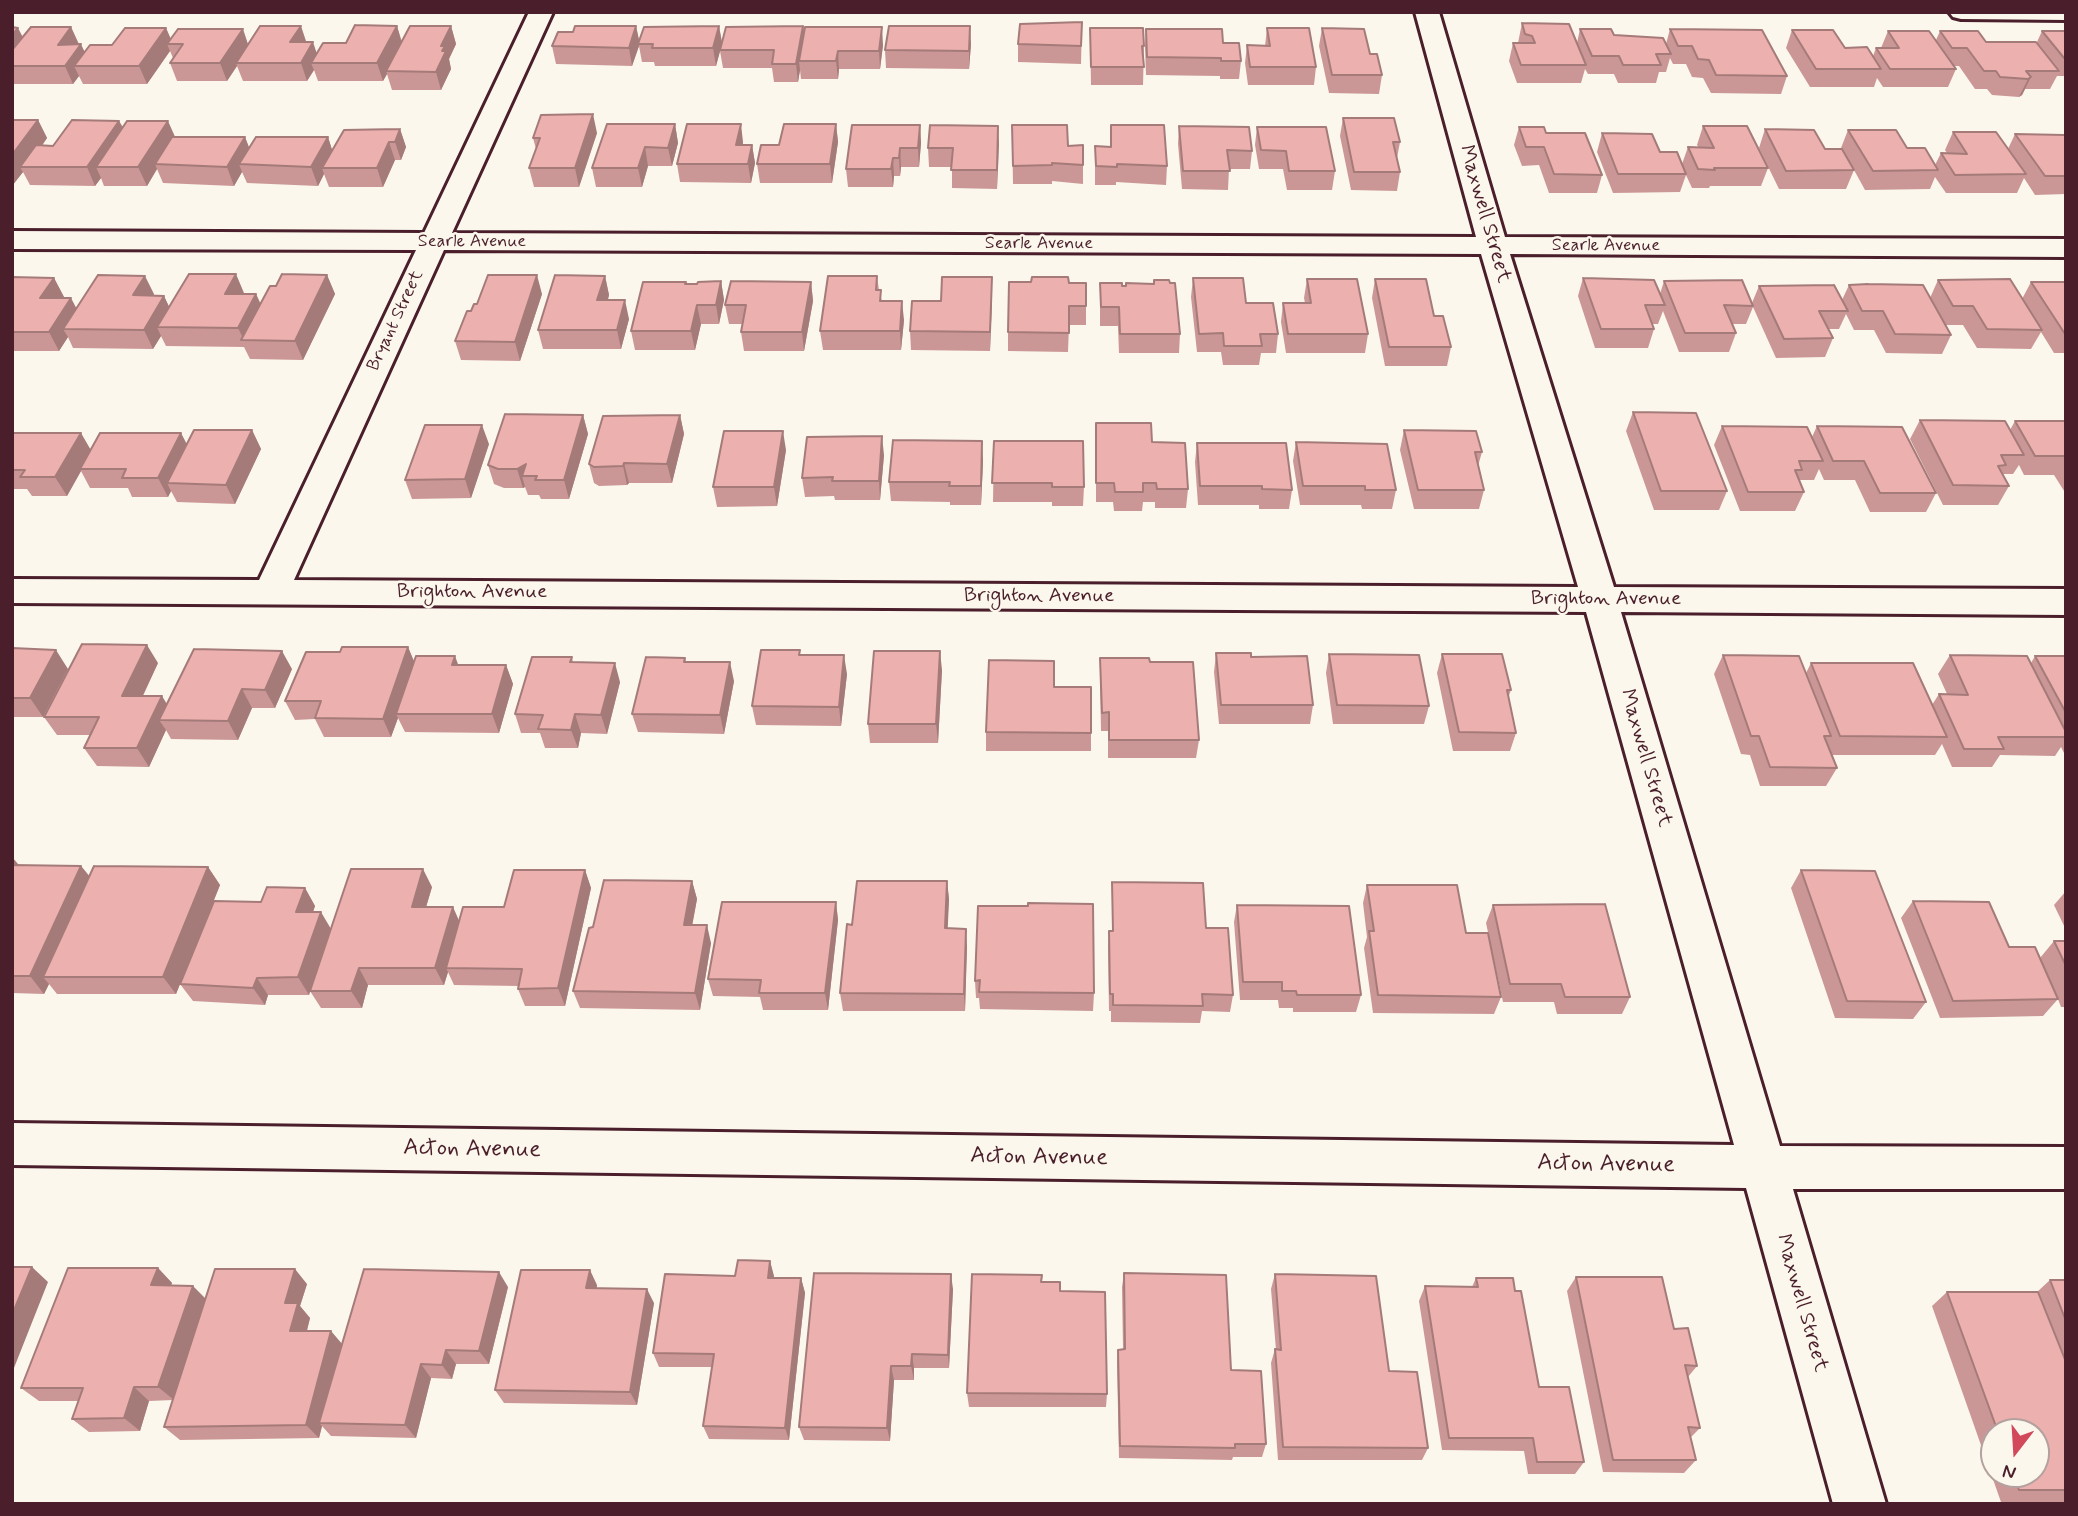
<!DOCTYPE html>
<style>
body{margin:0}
#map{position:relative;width:2078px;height:1516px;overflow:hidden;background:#fbf7ec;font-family:Mynerve,sans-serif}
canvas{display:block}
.frame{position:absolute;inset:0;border:14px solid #4a1f2b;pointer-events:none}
.north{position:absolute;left:1980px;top:1418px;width:70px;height:70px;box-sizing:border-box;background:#fbf7ec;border:2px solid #b4a19f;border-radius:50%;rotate:197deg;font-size:19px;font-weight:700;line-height:28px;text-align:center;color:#4a1f2b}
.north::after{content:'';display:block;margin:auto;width:24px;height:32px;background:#d1495b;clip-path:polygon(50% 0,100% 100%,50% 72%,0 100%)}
</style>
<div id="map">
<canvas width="2078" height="1516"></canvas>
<div class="frame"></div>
<div class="north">N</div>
</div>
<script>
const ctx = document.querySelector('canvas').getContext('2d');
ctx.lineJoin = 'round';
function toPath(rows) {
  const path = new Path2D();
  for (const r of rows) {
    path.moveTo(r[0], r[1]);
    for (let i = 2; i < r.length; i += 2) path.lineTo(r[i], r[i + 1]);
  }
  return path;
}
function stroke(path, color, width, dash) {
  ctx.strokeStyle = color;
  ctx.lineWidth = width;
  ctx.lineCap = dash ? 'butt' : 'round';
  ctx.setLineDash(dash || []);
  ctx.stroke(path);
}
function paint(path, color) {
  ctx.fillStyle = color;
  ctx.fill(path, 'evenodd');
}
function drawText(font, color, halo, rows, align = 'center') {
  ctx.font = font + ' Mynerve,sans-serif';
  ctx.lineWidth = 5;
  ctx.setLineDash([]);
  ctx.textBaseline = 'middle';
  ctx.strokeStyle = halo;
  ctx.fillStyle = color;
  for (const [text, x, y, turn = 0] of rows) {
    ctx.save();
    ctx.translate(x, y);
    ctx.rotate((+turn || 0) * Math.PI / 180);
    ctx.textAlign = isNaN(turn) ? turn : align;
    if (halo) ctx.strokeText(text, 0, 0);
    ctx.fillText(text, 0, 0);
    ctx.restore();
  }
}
const street = toPath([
 [529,12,553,12,452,233,1476,237,1415,12,1439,12,1505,237,2066,239,2066,257,1510,254,1614,587,2066,589,2066,615,1621,612,1780,1146,2066,1147,2066,1189,1793,1189,1886,1504,1833,1504,1746,1188,12,1165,12,1123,1734,1145,1586,612,12,603,12,579,259,580,416,250,12,249,12,231,424,233,529,12],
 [444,250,1481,254,1578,587,294,580,444,250],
 [1949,12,2066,12,2066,20,1961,19,1953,17,1949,12]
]);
const wall = toPath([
 [1082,22,1081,64,1018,62,1018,44],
 [1522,23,1577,43,1580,29,1666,44,1670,29,1787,76,1781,94,1711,93,1703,78,1692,77,1686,64,1673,64,1670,58,1666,72,1659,72,1656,83,1618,83,1614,74,1588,74,1585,69,1581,83,1517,83,1509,61,1513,43,1518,43],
 [397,26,402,42,451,26,456,44,449,59,451,69,441,90,392,90,387,74,383,81,318,81,314,70,307,81,243,81,237,66,227,81,177,81,170,63,173,58,170,51,147,84,83,84,79,76,73,84,12,84,12,27,23,37,71,27,79,44,85,52,112,45,166,28,171,40,248,44,306,42,317,53],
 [636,26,639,42,719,26,722,42,803,26,804,33,883,45,880,69,839,69,838,79,801,79,800,70,798,82,774,82,772,68,723,68,720,51,716,66,655,66,654,62,642,62,639,46,632,66,556,64,552,46,573,32],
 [1090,28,1144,46,1143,85,1091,85],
 [1267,28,1316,67,1314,85,1248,85,1245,63,1247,45,1265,46],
 [1322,28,1370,54,1382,75,1379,94,1329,93,1319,46],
 [1146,29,1223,43,1241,61,1239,79,1220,79,1220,76,1146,75,1145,46],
 [1792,30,1873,56,1876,48,1881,48,1888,31,1936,40,1940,31,1986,42,2037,42,2042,31,2066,31,2066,76,2057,76,2050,89,2025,89,2022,95,2019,97,1992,95,1987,89,1975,89,1959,66,1954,66,1956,69,1948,87,1883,87,1877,78,1874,87,1810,87,1786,48],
 [971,44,969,69,886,68,885,50],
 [1343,118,1400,142,1397,158,1400,172,1397,191,1351,190,1340,136],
 [12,120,38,120,47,138,42,146,53,146,119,121,123,127,175,137,245,137,249,148,328,137,332,150,400,129,406,147,401,160,395,160,383,187,329,187,324,174,318,186,247,183,242,172,234,186,163,183,157,169,147,186,104,186,101,178,95,186,30,185,23,172,12,185],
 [675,124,678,143,672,166,648,166,642,187,596,187,592,168],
 [836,124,838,142,832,183,760,183,757,164,779,145],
 [920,125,921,143,919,167,901,167,900,176,894,176,893,187,848,187,846,169],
 [1012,125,1068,146,1083,165,1083,184,1052,181,1052,184,1013,184],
 [1111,125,1167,166,1166,185,1116,182,1116,185,1095,185,1095,146,1110,147],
 [998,126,997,189,952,188,952,167,929,167,928,148],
 [1179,126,1252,151,1250,169,1229,169,1228,190,1182,189,1178,144],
 [1703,126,1768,168,1761,186,1710,186,1709,188,1692,188,1686,175,1680,192,1613,193,1597,152,1602,133,1660,152,1682,164,1688,147,1699,148,1697,145],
 [1257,127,1335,171,1332,190,1287,190,1283,169,1259,169,1255,145],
 [1519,127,1602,175,1597,193,1549,193,1539,165,1522,166,1514,145],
 [1765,129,1825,149,1841,148,1848,130,1907,148,1935,165,1941,153,1947,153,1945,150,1953,132,2008,149,2015,134,2066,136,2066,194,2035,195,2024,178,2017,193,1946,193,1935,177,1930,189,1865,190,1854,170,1846,189,1779,189,1759,148],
 [597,133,579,187,534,187,529,168,536,149,533,138],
 [743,142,743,145,752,145,755,163,751,183,680,182,677,164],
 [327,275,335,294,303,360,250,359,244,347,166,346,161,336,153,349,73,348,68,337,59,351,12,351,12,277,54,278,64,297,63,298,76,308,154,294,154,296,164,296,169,307,244,293,244,294,256,294,261,304,276,286],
 [605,276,609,295,608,300,629,319,621,349,543,349,538,330],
 [877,276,879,290,882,301,904,320,901,350,823,350,820,331],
 [1193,278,1246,303,1278,334,1276,353,1261,353,1259,365,1223,365,1221,352,1197,352,1191,297],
 [1583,278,1660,294,1664,281,1752,303,1759,286,1842,300,1849,285,1930,298,1938,280,2022,299,2031,282,2066,282,2066,353,2054,353,2041,332,2031,349,1977,348,1963,325,1946,325,1951,335,1942,354,1886,353,1874,330,1854,330,1846,314,1839,329,1828,329,1833,338,1825,357,1776,358,1753,307,1746,324,1732,324,1736,333,1729,352,1679,352,1663,311,1658,324,1652,324,1654,329,1648,348,1595,348,1578,296],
 [1307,279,1368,334,1365,353,1286,353,1281,322,1283,303,1305,303,1304,298],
 [1375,279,1434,316,1451,347,1447,366,1385,366,1372,298],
 [721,281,724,300,719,324,701,324,695,350,635,350,631,331,686,284,697,284],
 [811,282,813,301,804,351,744,351,741,332,743,324,729,324,725,305],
 [1069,283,1086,306,1086,325,1069,325,1068,352,1008,351,1008,332],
 [1100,283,1122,286,1180,334,1179,353,1119,353,1118,326,1100,326],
 [542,294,520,361,461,360,455,341,471,311],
 [992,296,990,351,911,350,910,331,941,301],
 [1633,412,1727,491,1719,510,1654,510,1626,431],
 [583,415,588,434,569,499,541,499,539,495,528,495,525,487,523,488,504,488,494,484,488,465],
 [680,415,684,434,672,483,629,483,627,485,599,486,594,483,589,464],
 [1920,420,2010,430,2015,421,2066,421,2066,494,2054,475,2024,475,2019,465,2013,474,2003,474,2009,486,1998,505,1943,505,1910,439],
 [1096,423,1152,442,1188,489,1186,508,1155,508,1155,502,1143,502,1142,511,1114,511,1113,502,1096,502],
 [1722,426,1812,437,1817,426,1936,493,1926,512,1870,512,1855,480,1824,480,1819,469,1814,480,1799,480,1804,492,1795,511,1740,511,1714,445],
 [252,430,261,449,235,504,177,502,171,491,168,497,132,497,128,488,90,488,81,471,67,496,32,496,27,489,12,489,12,433,90,450,187,444],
 [1404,430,1482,452,1478,466,1484,490,1479,509,1414,509,1400,450],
 [994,441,1084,487,1083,506,1052,506,1052,502,993,502],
 [1296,442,1396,490,1392,509,1362,509,1361,505,1300,505,1293,461],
 [1197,443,1292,490,1289,509,1259,509,1259,505,1198,505,1195,462],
 [489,444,471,498,412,499,405,480],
 [786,450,777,506,717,507,713,487],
 [884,455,880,500,835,500,834,496,805,497,802,478],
 [983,460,981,505,950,505,950,502,891,501,889,482],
 [408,647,414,662,458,665,506,665,513,684,499,733,405,732,398,718,391,737,324,737,315,719,295,720,285,701,340,652],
 [12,648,68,669,43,717,12,717],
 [1216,653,1251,657,1313,705,1310,724,1219,724,1214,672],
 [1329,654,1429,706,1424,724,1333,724,1326,673],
 [1442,654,1511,690,1508,698,1516,733,1510,751,1453,751,1437,673],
 [801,655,847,674,841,726,756,725,752,706],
 [1723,655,1806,673,1811,663,1932,705,1939,694,1947,694,1938,674,1950,655,2031,663,2035,656,2066,656,2066,757,2061,747,2055,756,2000,755,1992,767,1952,767,1942,744,1935,755,1831,755,1837,768,1826,786,1760,786,1750,755,1741,754,1714,674],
 [572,657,573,662,620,682,607,734,581,733,578,748,545,748,540,733,521,733,515,714],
 [685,658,686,662,734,681,724,734,638,732,632,714],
 [1100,658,1150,662,1199,740,1196,758,1108,758,1108,731,1101,731,1100,677],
 [158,663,143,696,167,704,292,669,275,708,252,708,238,740,171,739,166,730,149,767,97,766,84,748,90,735,57,735,44,717],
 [942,670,938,743,870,743,868,724],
 [1054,687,1091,733,1091,751,986,751,986,732],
 [12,857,19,865,81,866,89,876,208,867,220,885,187,968,261,902,305,888,315,906,313,912,331,929,432,887,426,907,459,921,504,907,585,870,591,888,565,1006,525,1006,518,989,518,986,454,985,448,972,444,985,368,985,362,1008,321,1008,310,991,309,995,268,995,265,1005,193,1001,180,984,176,994,57,994,49,984,44,994,12,993],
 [1801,870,1926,1002,1913,1019,1835,1018,1791,888],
 [692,881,697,899,692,925,711,943,700,1010,580,1008,573,991,593,927],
 [947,881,949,899,947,928,967,946,965,1011,843,1011,840,993,852,925],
 [1112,882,1206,928,1233,995,1230,1012,1202,1011,1200,1023,1111,1022,1111,1011,1109,1011,1108,948,1109,931,1112,931],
 [1367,885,1466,933,1501,997,1494,1014,1373,1013,1364,948,1367,937,1363,903],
 [2066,891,2066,930,2054,905],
 [1913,901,2009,947,2040,958,2054,941,2066,941,2066,1007,2061,1007,2058,999,2043,1016,1940,1018,1901,918],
 [836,902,838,920,828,1010,763,1010,760,997,713,996,708,979],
 [1237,905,1361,995,1356,1012,1293,1012,1293,1008,1279,1008,1278,1000,1240,1000,1234,922],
 [1493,905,1630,997,1622,1014,1557,1014,1554,1002,1503,1002,1486,923],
 [1028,906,1094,993,1093,1011,980,1009,979,998,976,998,975,981],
 [770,1261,774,1278,801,1278,805,1293,789,1440,709,1439,703,1426,712,1367,659,1367,653,1353,735,1276],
 [158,1268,172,1283,171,1285,206,1299,307,1284,300,1306,310,1318,307,1331,342,1344,508,1287,489,1364,456,1364,452,1379,431,1378,416,1438,331,1436,322,1426,319,1438,180,1440,164,1427,173,1400,149,1401,140,1431,89,1432,72,1419,78,1401,39,1401,21,1388],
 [1124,1273,1231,1370,1266,1444,1262,1457,1233,1457,1232,1460,1119,1458,1117,1363,1118,1350,1123,1349,1122,1287],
 [1275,1274,1389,1371,1428,1448,1422,1460,1278,1460,1271,1363,1275,1349,1276,1350,1271,1289],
 [1576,1277,1697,1366,1688,1377,1700,1428,1690,1438,1696,1460,1684,1473,1603,1472,1567,1291],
 [1476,1278,1515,1291,1539,1387,1584,1462,1575,1474,1528,1474,1524,1451,1442,1450,1419,1301,1425,1286,1472,1287],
 [2050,1280,2066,1280,2066,1502,2001,1502,1932,1306,1947,1292,2037,1292],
 [1994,1432,2036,1432,2036,1474,1994,1474],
 [1042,1282,1060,1291,1107,1394,1106,1407,969,1407,967,1393],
 [597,1285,597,1288,654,1303,637,1405,504,1403,495,1390],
 [953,1289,949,1368,914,1368,914,1380,894,1380,890,1441,804,1440,799,1427]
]);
const shadedWall = toPath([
 [301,26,307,44,290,42],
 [397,26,402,44,386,71,387,74,383,81,377,63],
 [451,26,456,44,449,59,451,69,441,90,436,72,441,46],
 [636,26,640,44,638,44,639,46,632,66,629,48],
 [719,26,722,44,716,66,713,48],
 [803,26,805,44,799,61,800,70,798,82,796,64],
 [970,26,971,44,969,69,969,51],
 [71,27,79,45,58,45],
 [882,27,883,45,880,69,879,51],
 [18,28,27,45,12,61,12,35],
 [166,28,173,44,167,44,170,51,147,84,139,66],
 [243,29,249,47,236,63,237,66,227,81,220,63],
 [313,42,319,60,311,63,314,70,307,81,301,63],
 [81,44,89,62,74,66,79,76,73,84,65,66],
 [838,51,839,69,838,79,836,61],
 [2031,77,2022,95,2019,97,2028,79],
 [593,114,597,133,579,187,575,168],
 [38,120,47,138,26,167,20,167,23,172,13,185,12,155],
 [119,121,128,139,96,167,101,178,95,186,87,167],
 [168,121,176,139,155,164,157,169,147,186,138,167],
 [675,124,678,143,672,166,668,148],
 [741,124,743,142,739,163,736,145],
 [836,124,838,142,832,183,830,164],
 [920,125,921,143,919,167,918,148],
 [998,126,999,144,997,189,997,170],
 [400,129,406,147,401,160,395,142],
 [245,137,252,155,239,164,242,172,234,186,227,167],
 [328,137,334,156,322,168,324,174,318,186,311,167],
 [389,142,395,160,383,187,377,168],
 [752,145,755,163,751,183,748,164],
 [645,147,648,166,642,187,638,168],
 [900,148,901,167,900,176,899,158],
 [893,158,894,176,893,187,891,169],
 [236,274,244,293,233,313,225,294],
 [327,275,335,294,303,360,295,341],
 [537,275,542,294,520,361,515,342],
 [145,276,154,294,142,314,133,295],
 [605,276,609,295,602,319,597,300],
 [992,277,992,296,990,351,990,332],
 [54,278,64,297,50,317,40,298],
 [721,281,724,300,719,324,716,305],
 [811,282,813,301,804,351,802,332],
 [256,294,264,313,244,340,238,328],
 [164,296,173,315,157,327,161,336,153,349,144,330],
 [71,298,81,317,63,329,68,337,59,351,49,332],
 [625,300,629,319,621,349,617,330],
 [902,301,904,320,901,350,900,331],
 [697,305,701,324,695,350,691,331],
 [583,415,588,434,569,499,564,480],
 [680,415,684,434,672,483,667,464],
 [482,425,489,444,471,498,465,479],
 [252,430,261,449,235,504,226,485],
 [783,431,786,450,777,506,774,487],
 [81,433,92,452,80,469,81,471,67,496,55,477],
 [181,433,191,452,167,483,171,491,168,497,158,478],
 [882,436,884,455,880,500,879,481],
 [982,441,983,460,981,505,981,486],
 [624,463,629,483,627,485,623,466],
 [526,464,522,476,525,487,523,488,517,469],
 [147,645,158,663,134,714,122,696],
 [408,647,416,666,396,714,398,718,391,737,383,719],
 [56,650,68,669,43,717,30,698],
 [282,651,292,669,275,708,265,690],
 [940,651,942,670,938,743,936,724],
 [844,655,847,674,841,726,839,707],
 [455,656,462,675,452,665],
 [730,662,734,681,724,734,720,715],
 [615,663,620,682,607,734,601,715],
 [506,665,513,684,499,733,492,714],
 [242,689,252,708,238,740,228,721],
 [162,696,173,714,159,720,166,730,149,767,137,748],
 [575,714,581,733,578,748,571,730],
 [12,857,24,872,12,875],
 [81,866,95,883,43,977,49,984,44,994,30,976],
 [208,867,220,885,176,994,163,977],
 [423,869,432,887,421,924,412,907],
 [585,870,591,888,565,1006,558,988],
 [692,881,697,899,689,943,684,925],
 [947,881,949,899,947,946,945,928],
 [305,888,315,906,307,929,296,912],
 [836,902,838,920,828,1010,825,993],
 [453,907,461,925,446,968,448,972,444,985,435,968],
 [321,912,331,929,309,995,298,977],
 [707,925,711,943,700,1010,695,993],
 [966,929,967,946,965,1011,964,994],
 [359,968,368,985,362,1008,351,991],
 [257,978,268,995,265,1005,253,988],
 [770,1261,774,1276,772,1292,768,1278],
 [32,1267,48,1282,12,1373,12,1315],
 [158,1268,172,1283,166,1300,151,1285],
 [295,1269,307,1284,300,1306,310,1318,303,1345,290,1331,285,1303],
 [590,1270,597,1285,594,1303,586,1288],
 [499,1272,508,1287,489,1364,479,1351],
 [951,1274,953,1289,949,1368,948,1355],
 [801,1278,805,1293,789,1440,785,1428],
 [193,1286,207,1300,174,1400,158,1387],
 [647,1289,654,1303,637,1405,630,1392],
 [331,1331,343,1345,319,1423,322,1426,319,1438,306,1425],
 [446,1350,456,1364,452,1379,442,1365],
 [912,1354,914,1368,914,1380,911,1366],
 [421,1364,431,1378,416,1438,405,1425],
 [891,1366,894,1380,890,1441,887,1428],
 [134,1387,149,1401,140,1431,124,1418]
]);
const building = toPath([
 [1082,22,1081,46,1018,44,1020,24,1082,22],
 [1522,23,1569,24,1586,65,1521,65,1513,43,1535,43,1532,36,1525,34,1522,23],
 [355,25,397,26,377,63,311,63,323,43,346,43,355,25],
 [260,26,301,26,290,42,313,42,301,63,236,63,260,26],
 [410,26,451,26,441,46,445,46,442,51,446,51,436,72,386,71,410,26],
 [575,26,636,26,629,48,552,46,558,32,573,32,575,26],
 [719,26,713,48,652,48,653,44,638,44,644,27,719,26],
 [803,26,796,64,772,64,774,50,720,50,726,27,803,26],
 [889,26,970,26,969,51,885,50,889,26],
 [12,27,18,28,12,35,12,27],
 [31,27,71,27,58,45,81,44,65,66,12,66,12,50,31,27],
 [805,27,882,27,879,51,838,51,836,61,799,61,805,27],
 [125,28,166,28,139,66,74,66,90,45,112,45,125,28],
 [1090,28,1143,28,1144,46,1142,46,1144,67,1091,67,1090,28],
 [1267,28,1309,28,1316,67,1250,67,1247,45,1270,46,1267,28],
 [1322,28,1364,29,1370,54,1377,54,1382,75,1332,75,1322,28],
 [178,29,243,29,220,63,170,63,183,44,167,44,178,29],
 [1146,29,1222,29,1223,43,1239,43,1241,61,1221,61,1221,58,1147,57,1146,29],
 [1580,29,1611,29,1614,35,1663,38,1671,54,1656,54,1661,65,1623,65,1619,56,1592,56,1580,29],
 [1670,29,1762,30,1787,76,1716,75,1709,60,1698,59,1692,46,1678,46,1670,29],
 [1792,30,1833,30,1845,48,1867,47,1881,69,1816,69,1792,30],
 [1888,31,1929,31,1956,69,1890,69,1876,48,1899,48,1888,31],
 [1940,31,1978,31,1986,42,2036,42,2059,71,2026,71,2031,77,2028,79,2000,77,1996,71,1984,71,1967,48,1952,48,1940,31],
 [2042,31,2066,31,2066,58,2064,58,2042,31],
 [593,114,575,168,529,168,540,138,533,138,541,115,593,114],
 [1343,118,1394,118,1400,142,1393,142,1400,172,1354,172,1343,118],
 [12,120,38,120,12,155,12,120],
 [72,120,119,121,87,167,20,167,36,145,53,146,72,120],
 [127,121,168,121,138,167,96,167,127,121],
 [607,124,675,124,668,148,645,147,638,168,592,168,607,124],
 [687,124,741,124,736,145,752,145,748,164,677,164,687,124],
 [784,124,836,124,830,164,757,164,761,145,779,145,784,124],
 [852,125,920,125,918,148,900,148,899,158,893,158,891,169,846,169,852,125],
 [930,125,998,126,997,170,951,170,953,148,928,148,930,125],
 [1012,125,1067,125,1068,146,1083,145,1083,165,1052,163,1052,165,1013,166,1012,125],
 [1111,125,1164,125,1167,166,1117,164,1117,167,1096,166,1095,146,1111,147,1111,125],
 [1179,126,1249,127,1252,151,1227,150,1230,171,1183,171,1179,126],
 [1703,126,1747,126,1768,168,1714,168,1715,170,1698,169,1688,147,1714,148,1703,126],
 [1257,127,1326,127,1335,171,1289,171,1286,151,1261,150,1257,127],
 [1519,127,1544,127,1546,133,1585,133,1602,175,1554,174,1544,147,1526,147,1519,127],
 [400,129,395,142,389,142,377,168,322,168,344,130,400,129],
 [1765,129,1814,130,1825,149,1842,149,1854,170,1786,171,1765,129],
 [1848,130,1896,130,1907,148,1925,148,1938,170,1873,171,1848,130],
 [1953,132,1996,132,2026,174,1955,175,1941,153,1967,154,1953,132],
 [1602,133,1652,134,1660,152,1677,152,1686,174,1618,174,1602,133],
 [2015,134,2064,135,2066,136,2066,176,2045,176,2015,134],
 [172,137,245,137,227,167,155,164,172,137],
 [256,137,328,137,311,167,239,164,256,137],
 [189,274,236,274,225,294,256,294,238,328,157,327,189,274],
 [282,274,327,275,295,341,241,340,270,286,276,286,282,274],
 [98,275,145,276,133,295,164,296,144,330,63,329,98,275],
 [488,275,537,275,515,342,455,341,467,311,471,311,474,304,477,304,488,275],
 [555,275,605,276,597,300,625,300,617,330,538,330,555,275],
 [828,276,877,276,876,290,881,290,880,301,902,301,900,331,820,331,828,276],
 [12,277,54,278,40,298,71,298,49,332,12,332,12,277],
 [942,277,992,277,990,332,910,331,912,301,941,301,942,277],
 [1032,277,1068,277,1069,283,1086,283,1086,306,1069,306,1069,333,1008,332,1009,282,1031,282,1032,277],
 [1193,278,1243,278,1246,303,1273,303,1278,334,1260,334,1262,346,1224,346,1223,333,1199,334,1193,278],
 [1583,278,1654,280,1665,305,1645,305,1654,329,1601,329,1583,278],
 [1307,279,1357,279,1368,334,1288,334,1283,303,1311,303,1307,279],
 [1375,279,1426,279,1434,316,1443,316,1451,347,1389,347,1375,279],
 [2010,279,2042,330,1987,329,1973,306,1953,306,1938,280,2010,279],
 [1154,280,1169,280,1170,283,1175,283,1180,334,1120,334,1119,307,1101,307,1100,283,1122,283,1122,286,1126,286,1126,283,1154,284,1154,280],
 [1742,280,1753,306,1724,305,1736,333,1685,333,1664,281,1742,280],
 [721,281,716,305,697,305,691,331,631,331,643,282,686,282,685,284,697,284,698,282,721,281],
 [731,281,811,282,802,332,741,332,746,305,725,305,731,281],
 [2031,282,2066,282,2066,334,2065,334,2031,282],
 [1868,284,1923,285,1951,335,1895,334,1883,311,1862,311,1849,285,1868,284],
 [1834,285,1848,311,1819,311,1833,338,1784,339,1759,286,1834,285],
 [1633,412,1696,413,1727,491,1661,491,1633,412],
 [505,414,583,415,564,480,535,480,537,476,522,476,526,464,517,469,498,469,488,465,505,414],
 [680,415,667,464,624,463,623,466,594,467,589,464,603,416,680,415],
 [1920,420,2005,421,2024,455,2001,455,2006,465,1998,466,2009,486,1953,485,1920,420],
 [2015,421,2066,421,2066,456,2035,456,2015,421],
 [1096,423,1151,423,1152,442,1185,443,1188,489,1157,489,1156,483,1143,483,1143,492,1115,492,1114,483,1096,483,1096,423],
 [425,425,482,425,465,479,405,480,425,425],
 [1722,426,1807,427,1823,461,1799,461,1802,470,1795,470,1804,492,1748,492,1722,426],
 [1817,426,1902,427,1936,493,1880,493,1864,461,1833,461,1817,426],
 [194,430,252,430,226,485,167,483,194,430],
 [1404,430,1476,431,1482,452,1475,452,1484,490,1418,490,1404,430],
 [724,431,783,431,774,487,713,487,724,431],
 [12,433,81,433,55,477,20,477,25,470,12,470,12,433],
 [100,433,181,433,158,478,122,478,126,469,80,469,100,433],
 [882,436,879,481,832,481,833,477,802,478,807,437,882,436],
 [893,440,982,441,981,486,949,486,950,482,889,482,893,440],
 [994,441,1083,441,1084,487,1052,487,1052,483,992,483,994,441],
 [1296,442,1387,444,1396,490,1365,490,1365,486,1303,486,1296,442],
 [1197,443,1286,443,1292,490,1262,489,1262,486,1200,486,1197,443],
 [82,644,147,645,122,696,162,696,137,748,84,748,99,717,44,717,82,644],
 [342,647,408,647,383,719,315,718,321,701,285,701,306,652,340,652,342,647],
 [12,648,56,650,30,698,12,698,12,648],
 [194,649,282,651,265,690,242,689,228,721,159,720,194,649],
 [761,650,800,650,799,655,844,655,839,707,752,706,761,650],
 [874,651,940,651,936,724,868,724,874,651],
 [1216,653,1251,653,1251,657,1307,656,1313,705,1221,705,1216,653],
 [1329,654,1419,655,1429,706,1337,705,1329,654],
 [1442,654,1502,654,1511,690,1507,690,1516,733,1459,732,1442,654],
 [1723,655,1799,656,1831,736,1824,736,1837,768,1770,767,1759,736,1751,736,1723,655],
 [1950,655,2027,656,2066,732,2066,737,1998,737,2004,749,1964,749,1939,694,1968,695,1950,655],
 [416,656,455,656,452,665,506,665,492,714,396,714,416,656],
 [2035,656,2066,656,2066,713,2035,656],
 [532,657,572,657,570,662,615,663,601,715,575,714,571,730,538,729,543,715,515,714,532,657],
 [646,657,685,658,684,662,730,662,720,715,632,714,646,657],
 [1100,658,1149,658,1150,662,1193,662,1199,740,1109,740,1109,712,1102,713,1100,658],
 [989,660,1054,661,1054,687,1091,687,1091,733,986,732,989,660],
 [1811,663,1913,663,1947,737,1840,736,1811,663],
 [12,865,81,866,30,976,12,976,12,865],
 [94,866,208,867,163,977,43,977,94,866],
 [351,869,423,869,412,907,453,907,435,968,359,968,351,991,310,991,351,869],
 [514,870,585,870,558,988,518,989,522,969,446,968,463,907,504,907,514,870],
 [1801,870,1875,871,1926,1002,1847,1001,1801,870],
 [604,880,692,881,684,925,707,925,695,993,573,991,589,928,593,927,604,880],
 [857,881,947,881,945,928,966,929,964,994,840,993,847,924,852,925,857,881],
 [1112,882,1203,883,1206,928,1228,928,1233,995,1202,994,1203,1006,1113,1005,1113,994,1110,994,1109,931,1113,931,1112,882],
 [1367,885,1457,885,1466,933,1488,933,1501,997,1378,995,1369,931,1374,931,1367,885],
 [267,887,305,888,296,912,321,912,298,977,257,978,253,988,180,984,214,901,261,902,267,887],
 [1913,901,1989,902,2009,947,2035,947,2058,999,1953,1001,1913,901],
 [722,902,836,902,825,993,759,993,761,980,708,979,722,902],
 [1028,903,1093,904,1094,993,979,992,980,980,975,981,978,906,1028,906,1028,903],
 [1605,904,1630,997,1565,997,1561,984,1510,984,1493,905,1605,904],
 [1237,905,1349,906,1361,995,1297,995,1296,991,1282,991,1282,982,1243,982,1237,905],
 [2054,941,2066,941,2066,966,2054,941],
 [738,1260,770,1261,768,1278,801,1278,785,1428,703,1426,714,1354,653,1353,665,1274,735,1276,738,1260],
 [12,1267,32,1267,12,1315,12,1267],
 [68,1268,158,1268,151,1285,193,1286,158,1387,134,1387,124,1418,72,1419,83,1388,21,1388,68,1268],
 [215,1269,295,1269,285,1303,298,1303,290,1331,331,1331,306,1425,164,1427,215,1269],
 [364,1269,499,1272,479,1351,446,1350,442,1365,421,1364,405,1425,319,1423,364,1269],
 [521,1270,590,1270,586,1288,647,1289,630,1392,495,1390,521,1270],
 [814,1273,951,1274,948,1355,912,1354,911,1366,891,1366,887,1428,799,1427,814,1273],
 [1124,1273,1226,1275,1231,1370,1261,1371,1266,1444,1235,1444,1235,1448,1120,1446,1118,1350,1125,1349,1124,1273],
 [972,1274,1042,1275,1041,1282,1060,1282,1060,1291,1105,1292,1107,1394,967,1393,972,1274],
 [1275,1274,1376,1276,1389,1371,1417,1372,1428,1448,1283,1447,1275,1349,1281,1350,1275,1274],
 [1576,1277,1662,1277,1674,1329,1688,1328,1697,1366,1685,1365,1700,1428,1688,1427,1696,1460,1613,1460,1576,1277],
 [1476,1278,1513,1278,1515,1291,1521,1291,1539,1387,1569,1387,1584,1462,1537,1462,1533,1438,1449,1438,1425,1286,1478,1287,1476,1278],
 [2050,1280,2066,1280,2066,1321,2050,1280],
 [1947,1292,2038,1292,2066,1362,2066,1490,2019,1490,2013,1474,2036,1474,2036,1432,1998,1432,1947,1292]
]);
const farStreetnames = [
 ["Searle Avenue",472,242],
 ["Searle Avenue",1039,244],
 ["Searle Avenue",1606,246],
 ["Bryant Street",396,321,-65]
];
const streetNames = [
 ["Maxwell Street",1484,214,74],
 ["Brighton Avenue",472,593],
 ["Brighton Avenue",1039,597],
 ["Brighton Avenue",1606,600],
 ["Maxwell Street",1645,758,74],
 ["Maxwell Street",1801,1303,74]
];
const nearStreetnames = [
 ["Acton Avenue",472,1150,1],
 ["Acton Avenue",1039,1158,1],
 ["Acton Avenue",1606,1165,1]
];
stroke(street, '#4a1f2b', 6);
paint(street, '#fbf7ec');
paint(wall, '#cb9796');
paint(shadedWall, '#a57b7a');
paint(building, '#ecb0ae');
stroke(building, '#a57b7a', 2);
drawText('18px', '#4a1f2b', '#fbf7ec', farStreetnames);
drawText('21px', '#4a1f2b', '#fbf7ec', streetNames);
drawText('24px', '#4a1f2b', '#fbf7ec', nearStreetnames);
</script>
